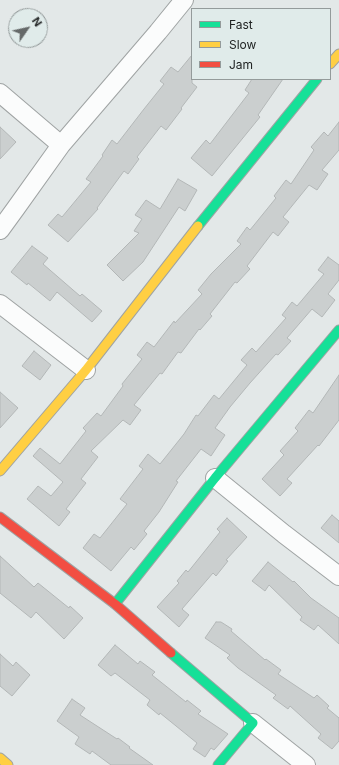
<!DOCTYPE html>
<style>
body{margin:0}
#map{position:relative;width:339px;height:765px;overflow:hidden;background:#e3e8e8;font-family:Inter,sans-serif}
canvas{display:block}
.legend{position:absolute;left:191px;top:8px;width:140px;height:72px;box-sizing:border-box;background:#e0ebea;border:1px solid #949b9b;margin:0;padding:5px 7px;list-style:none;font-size:12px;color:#212424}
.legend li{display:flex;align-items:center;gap:8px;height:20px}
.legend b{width:20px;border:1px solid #949b9b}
.north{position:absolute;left:8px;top:8px;width:40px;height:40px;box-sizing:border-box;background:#e0ebea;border:1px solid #949b9b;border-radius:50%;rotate:56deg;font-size:11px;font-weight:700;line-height:16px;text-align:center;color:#212424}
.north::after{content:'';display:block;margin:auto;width:14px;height:18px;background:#656969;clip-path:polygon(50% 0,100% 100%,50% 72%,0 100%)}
</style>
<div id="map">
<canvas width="339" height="765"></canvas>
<ul class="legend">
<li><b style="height:5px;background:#16e098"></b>Fast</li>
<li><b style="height:5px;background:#ffcf43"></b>Slow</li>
<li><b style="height:5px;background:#f24e42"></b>Jam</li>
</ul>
<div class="north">N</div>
</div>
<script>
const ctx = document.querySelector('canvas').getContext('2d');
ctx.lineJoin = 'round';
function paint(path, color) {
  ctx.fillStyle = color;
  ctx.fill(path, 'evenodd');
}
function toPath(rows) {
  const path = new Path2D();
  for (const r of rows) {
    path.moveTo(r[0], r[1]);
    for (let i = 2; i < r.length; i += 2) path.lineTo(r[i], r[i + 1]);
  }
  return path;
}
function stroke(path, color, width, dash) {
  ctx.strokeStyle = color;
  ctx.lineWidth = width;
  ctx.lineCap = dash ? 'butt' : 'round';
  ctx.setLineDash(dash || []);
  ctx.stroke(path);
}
const building = toPath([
 [192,55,192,83,197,87,181,108,182,109,166,130,161,126,137,157,139,159,128,174,124,171,97,208,98,209,68,242,48,225,58,214,62,217,91,182,86,179,103,156,102,155,112,140,117,144,144,109,164,84,160,81,171,67,178,72,192,55],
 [252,79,283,79,258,115,260,117,212,176,191,158,206,140,210,144,249,93,245,90,252,79],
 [339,122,339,150,322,170,328,174,317,190,309,185,283,217,289,222,278,236,273,232,247,266,250,269,237,283,235,282,210,314,212,316,200,330,199,329,181,353,178,352,162,374,160,373,134,405,141,410,130,425,123,420,91,451,98,457,81,479,86,483,66,509,70,512,59,526,27,499,38,486,51,496,63,482,33,456,40,448,60,464,86,431,83,428,97,413,101,416,123,386,122,384,142,359,137,355,147,342,154,347,174,321,175,323,202,294,198,290,211,274,241,244,237,241,247,227,250,230,276,198,274,196,286,180,291,184,314,150,311,147,324,132,328,136,339,122],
 [0,127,16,142,0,159,0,127],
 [178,179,197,190,185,211,179,207,143,262,123,281,107,265,139,233,134,231,142,219,135,215,146,200,160,209,178,179],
 [32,246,48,258,43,264,80,296,82,294,102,311,92,322,57,292,50,301,28,283,27,285,11,272,32,246],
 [328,257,339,265,339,280,328,294,335,300,322,317,312,309,287,338,291,341,278,355,276,354,250,383,230,407,215,428,225,435,211,456,201,449,176,481,178,482,159,512,144,531,147,534,134,550,131,547,111,571,83,548,94,534,100,538,127,504,120,499,143,469,139,466,148,454,160,464,184,434,196,415,198,416,214,395,219,399,247,365,241,360,252,348,256,352,286,318,282,315,292,302,297,306,324,274,318,270,328,257],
 [34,351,51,365,40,380,22,366,34,351],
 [339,375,339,420,319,446,318,445,287,479,292,483,280,496,262,479,284,455,280,451,298,431,295,428,309,410,313,413,339,375],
 [0,392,18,408,0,428,0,392],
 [332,515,339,521,339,543,321,528,332,515],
 [227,518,247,537,226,560,228,561,216,576,213,573,182,609,189,615,179,627,157,607,179,583,177,581,186,570,188,572,220,532,217,529,227,518],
 [0,556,34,587,38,583,69,608,70,606,83,618,64,639,36,612,31,618,0,593,0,556],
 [268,562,293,582,294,581,311,598,339,618,339,644,318,625,314,630,300,620,302,617,269,585,265,591,252,581,268,562],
 [216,622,221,622,232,629,231,631,265,660,266,659,281,670,278,674,314,698,317,695,329,706,327,708,339,718,339,741,332,749,318,738,321,734,290,706,288,709,273,698,276,695,238,668,227,658,230,655,205,638,216,622],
 [115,645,138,664,140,661,155,672,152,675,186,702,187,700,201,711,198,714,228,734,214,750,211,748,205,757,193,749,197,743,160,713,159,715,147,705,150,700,115,673,111,676,98,665,115,645],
 [0,654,13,666,16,662,30,675,12,696,0,686,0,654],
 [72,699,85,708,80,715,117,739,118,738,130,747,129,748,153,765,111,765,92,751,90,754,75,744,79,737,57,721,72,699]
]);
const street = toPath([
 [0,93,61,145],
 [0,230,16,208,61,145,158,32,184,0],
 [0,304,86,370],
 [215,478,284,534,339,576],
 [253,723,306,765]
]);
const fast = toPath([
 [198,226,317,79],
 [115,604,215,478,339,330],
 [171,653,253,723,218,765]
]);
const slow = toPath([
 [330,64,339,54],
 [0,471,86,370,198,226],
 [0,758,8,765]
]);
const jam = toPath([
 [0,517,115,604,171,653]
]);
paint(building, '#cbcfcf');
stroke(building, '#b3b7b7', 1);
stroke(street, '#9fa3a3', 20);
stroke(fast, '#9fa3a3', 11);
stroke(slow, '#9fa3a3', 11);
stroke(jam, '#9fa3a3', 11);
stroke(street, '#fbfcfc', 18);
stroke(fast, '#16e098', 9);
stroke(slow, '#ffcf43', 9);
stroke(jam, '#f24e42', 9);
</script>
